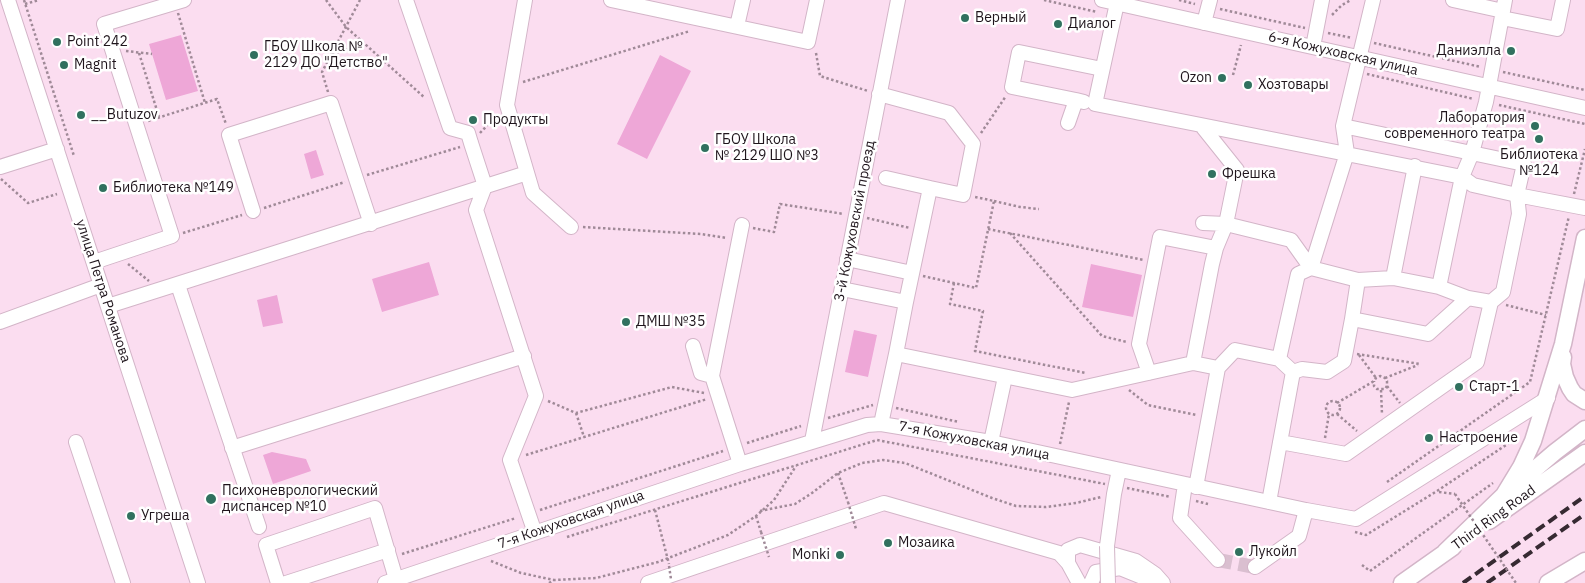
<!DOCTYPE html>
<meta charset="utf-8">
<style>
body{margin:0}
canvas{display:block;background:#fbddf0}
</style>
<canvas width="1585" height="583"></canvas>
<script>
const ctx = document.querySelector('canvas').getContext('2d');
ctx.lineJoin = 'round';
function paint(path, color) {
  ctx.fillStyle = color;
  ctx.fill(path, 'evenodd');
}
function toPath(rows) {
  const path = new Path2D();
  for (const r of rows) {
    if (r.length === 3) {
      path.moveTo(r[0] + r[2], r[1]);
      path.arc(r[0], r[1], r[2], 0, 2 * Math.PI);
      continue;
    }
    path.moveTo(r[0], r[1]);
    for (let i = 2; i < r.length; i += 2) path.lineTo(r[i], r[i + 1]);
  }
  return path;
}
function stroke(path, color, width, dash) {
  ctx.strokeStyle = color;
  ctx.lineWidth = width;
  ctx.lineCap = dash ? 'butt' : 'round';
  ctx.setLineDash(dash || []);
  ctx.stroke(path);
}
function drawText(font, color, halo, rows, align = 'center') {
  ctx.font = font + ' "IBM Plex Sans",sans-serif';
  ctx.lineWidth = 5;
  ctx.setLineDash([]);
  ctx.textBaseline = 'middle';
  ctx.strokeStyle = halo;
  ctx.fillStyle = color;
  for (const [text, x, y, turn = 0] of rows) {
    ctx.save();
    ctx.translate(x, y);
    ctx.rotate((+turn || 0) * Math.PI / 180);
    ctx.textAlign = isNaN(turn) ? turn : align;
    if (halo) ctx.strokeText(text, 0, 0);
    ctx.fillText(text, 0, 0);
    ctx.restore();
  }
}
const green = toPath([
 [181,35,198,91,166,100,149,44],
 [660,55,691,71,647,159,617,144],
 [316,150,324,175,311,179,304,154],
 [429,262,439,295,382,312,372,279],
 [1091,264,1142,275,1133,317,1082,307],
 [277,295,283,323,263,327,257,300],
 [854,330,877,335,868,377,845,372],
 [272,452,306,459,311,471,273,484,263,455]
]);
const minorTunnel = toPath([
 [1218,560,1255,567]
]);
const path = toPath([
 [24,0,74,156],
 [326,0,346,27,425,98],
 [1044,0,1097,12],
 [1179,0,1195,4],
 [25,4,39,0],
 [1220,9,1305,28],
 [178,13,205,103],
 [1332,15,1342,5,1351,0],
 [1328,33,1352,38],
 [1374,43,1481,67],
 [126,51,152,54],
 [139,53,159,117],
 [816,53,820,76,868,91],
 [332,54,365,44],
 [1503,72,1585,90],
 [1367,74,1474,99],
 [1233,75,1241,45],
 [523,82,690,31],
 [328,92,322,72,360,0],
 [1499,105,1585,124],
 [148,121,217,99,226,124],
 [480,133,497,115],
 [981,133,1006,96],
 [367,175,460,147],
 [1,179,28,203,57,194],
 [1574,194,1585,149],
 [994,201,1020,207,1039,209],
 [264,208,345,182],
 [867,218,910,228],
 [583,227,701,234,727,238],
 [753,228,774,232,780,204,844,214],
 [988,229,1144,260],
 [183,233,242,215],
 [1010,233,1102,336,1127,342],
 [128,264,149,281],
 [923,276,976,288,994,201,975,197],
 [954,283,950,304,983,311,975,351,1086,373],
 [1506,305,1546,315],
 [1357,354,1420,364],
 [1359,355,1376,378],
 [1385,378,1418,365],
 [1387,386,1400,403],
 [1129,390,1148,405,1197,415],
 [1381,390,1382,414],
 [548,401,576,413,672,387,704,393],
 [1333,408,7],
 [1337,403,1374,381,1376,378,1380,376,1385,378,1387,381,1387,386,1385,389,1377,389,1374,386,1374,381],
 [896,408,959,422],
 [576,413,584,437],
 [1337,414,1357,431],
 [828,418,873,405],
 [1325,438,1329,414],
 [747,443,801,426],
 [1060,444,1069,402],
 [526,455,707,399],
 [838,473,848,502],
 [1387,482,1530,382,1569,216],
 [1127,488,1171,497],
 [1439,492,1455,494],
 [1196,501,1208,504],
 [540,510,723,451],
 [655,510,669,564],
 [760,511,795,504,812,493,838,473,862,463,883,460,905,463,992,498,1016,506,1046,507,1076,503,1101,497],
 [756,516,761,532],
 [1355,532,1366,535,1437,491,1518,437],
 [567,537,877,440,1105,484],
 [402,554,516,518],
 [491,561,521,573,554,580],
 [1362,565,1370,571,1493,483],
 [549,583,554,580,596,578,658,562,728,535,756,516,774,500,796,466]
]);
const minor = toPath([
 [8,0,198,583],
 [406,0,450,128,468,133,471,143,485,186,476,210,536,396,510,460,535,533],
 [525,0,507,105,533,193,571,227],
 [611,0,808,42,817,0],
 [1102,0,1585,108],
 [1453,0,1503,11],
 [1117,3,1095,104,1201,125,1237,170,1226,224,1216,248,1212,264,1193,363],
 [1502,18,1557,29,1563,0],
 [1204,23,1210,0],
 [737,26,743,0],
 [1313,47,1322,0],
 [879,94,949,113,973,144,963,195,930,188,906,302],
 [1076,100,1012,87,1019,52,1102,69],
 [1068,123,1076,100,1084,102],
 [1201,125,1462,177,1473,185,1517,195,1519,214,1503,292,1491,302],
 [1343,126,1524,164,1517,195,1585,208],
 [0,167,57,149],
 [886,178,930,188],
 [253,211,229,135,331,103,371,224],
 [1203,223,1226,224,1291,240,1311,268,1358,280,1352,319,1428,334,1468,298,1439,287,1462,177,1472,153,1486,102,1505,0],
 [847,259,912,273],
 [94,262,172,236,104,24,184,0],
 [1393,278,1415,166],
 [1358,280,1393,278,1439,287],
 [178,285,259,527],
 [842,289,906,302,896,354],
 [108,306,527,173],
 [0,322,101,285],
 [693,346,701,373,712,376],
 [1293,372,1302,369,1327,372,1344,361,1352,319],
 [1149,373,1139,344,1160,237,1216,248],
 [881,424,896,354,1072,390,1193,363,1218,368,1235,350,1279,359],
 [812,441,898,0],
 [76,442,123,583],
 [991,442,1005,377],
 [1280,442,1346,454,1477,362,1491,302,1468,298],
 [232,448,524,356],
 [740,464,712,376,742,225],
 [1185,484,1180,518,1218,560],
 [1196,487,1218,368],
 [1269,502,1293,372,1279,359,1298,274,1311,268,1347,153,1343,126,1373,0],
 [1107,546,1114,494,1119,470],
 [1068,563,1068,550,1080,545,1136,561,1155,574,1163,583],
 [1255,567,1299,536,1306,510],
 [278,583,266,545,375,508,396,579],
 [286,583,388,550],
 [385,583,740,464,867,425,881,424,991,442,1306,510,1356,519,1548,398],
 [648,583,884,503,1059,553,1068,563,1079,583],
 [1091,583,1096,572,1120,568,1147,579,1150,583]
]);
const major = toPath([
 [1563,357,1562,364,1565,377,1570,388,1574,394,1585,401],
 [1515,486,1555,452,1585,429],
 [1489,521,1585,453],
 [1445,552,1504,495,1521,467,1533,441,1563,344,1585,238],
 [1402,583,1453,547],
 [1548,583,1585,561]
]);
const rail = toPath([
 [1463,583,1585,496],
 [1487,583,1585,514]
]);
const pathBridge = toPath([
 [1455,494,1516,583],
 [848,502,856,529],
 [761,532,769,557],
 [669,566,671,579]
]);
const minorBridge = toPath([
 [1107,546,1108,583]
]);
const markers = [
 [965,18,5,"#31715f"],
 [1058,24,5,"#31715f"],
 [57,42,5,"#31715f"],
 [1511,51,5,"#31715f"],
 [254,55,5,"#31715f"],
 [64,65,5,"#31715f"],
 [1222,78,5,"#31715f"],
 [1248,85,5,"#31715f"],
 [81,115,5,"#31715f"],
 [473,120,5,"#31715f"],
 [1535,126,5,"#31715f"],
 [1539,139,5,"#31715f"],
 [705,148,5,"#31715f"],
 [1212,174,5,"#31715f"],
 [103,188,5,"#31715f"],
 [626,322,5,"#31715f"],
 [1459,387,5,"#31715f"],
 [1429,438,5,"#31715f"],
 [211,499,6,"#31715f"],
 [131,516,5,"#31715f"],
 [888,543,5,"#31715f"],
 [1239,552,5,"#31715f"],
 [840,555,5,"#31715f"]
];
const poiNames = [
 ["Верный",975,18],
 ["Диалог",1068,24],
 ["Point 242",67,42],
 ["ГБОУ Школа №",264,47],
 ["2129 ДО \"Детство\"",264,63],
 ["Даниэлла",1501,51,"right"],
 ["Magnit",74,65],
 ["Ozon",1212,78,"right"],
 ["Хозтовары",1258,85],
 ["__Butuzov",91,115],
 ["Лаборатория",1525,118,"right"],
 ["современного театра",1525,134,"right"],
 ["Продукты",483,120],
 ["ГБОУ Школа",715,140],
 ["№ 2129 ШО №3",715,156],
 ["Библиотека",1539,155,"center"],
 ["№124",1539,171,"center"],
 ["Фрешка",1222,174],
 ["Библиотека №149",113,188],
 ["ДМШ №35",636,322],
 ["Старт-1",1469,387],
 ["Настроение",1439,438],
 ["Психоневрологический",222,491],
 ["диспансер №10",222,507],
 ["Угреша",141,516],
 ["Мозаика",898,543],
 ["Лукойл",1249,552],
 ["Monki",830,555,"right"]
];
const streetNames = [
 ["6-я Кожуховская улица",1343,54,13],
 ["3-й Кожуховский проезд",855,221,-79],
 ["улица Петра Романова",103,291,72],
 ["7-я Кожуховская улица",974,441,11],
 ["Third Ring Road",1494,518,-36],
 ["7-я Кожуховская улица",571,520,-19]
];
paint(green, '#eea7d7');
stroke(minorTunnel, '#dabfd0', 14, [14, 7]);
stroke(minor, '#d3b5c8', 16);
stroke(major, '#d3b5c8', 19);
stroke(path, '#a08a98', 2.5, [2.5, 2.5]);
stroke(minor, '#fff', 14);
stroke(major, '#fff', 16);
stroke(rail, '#362a32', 4, [10, 5]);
stroke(minorBridge, '#d3b5c8', 16, []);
stroke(pathBridge, '#a08a98', 2.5, [2.5, 2.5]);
stroke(minorBridge, '#fff', 14);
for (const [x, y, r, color] of markers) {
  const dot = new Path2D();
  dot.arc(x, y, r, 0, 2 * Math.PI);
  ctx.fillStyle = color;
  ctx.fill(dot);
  stroke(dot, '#fff', 2);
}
drawText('14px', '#1f151c', '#fff', poiNames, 'left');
drawText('14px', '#1f151c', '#fff', streetNames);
</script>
